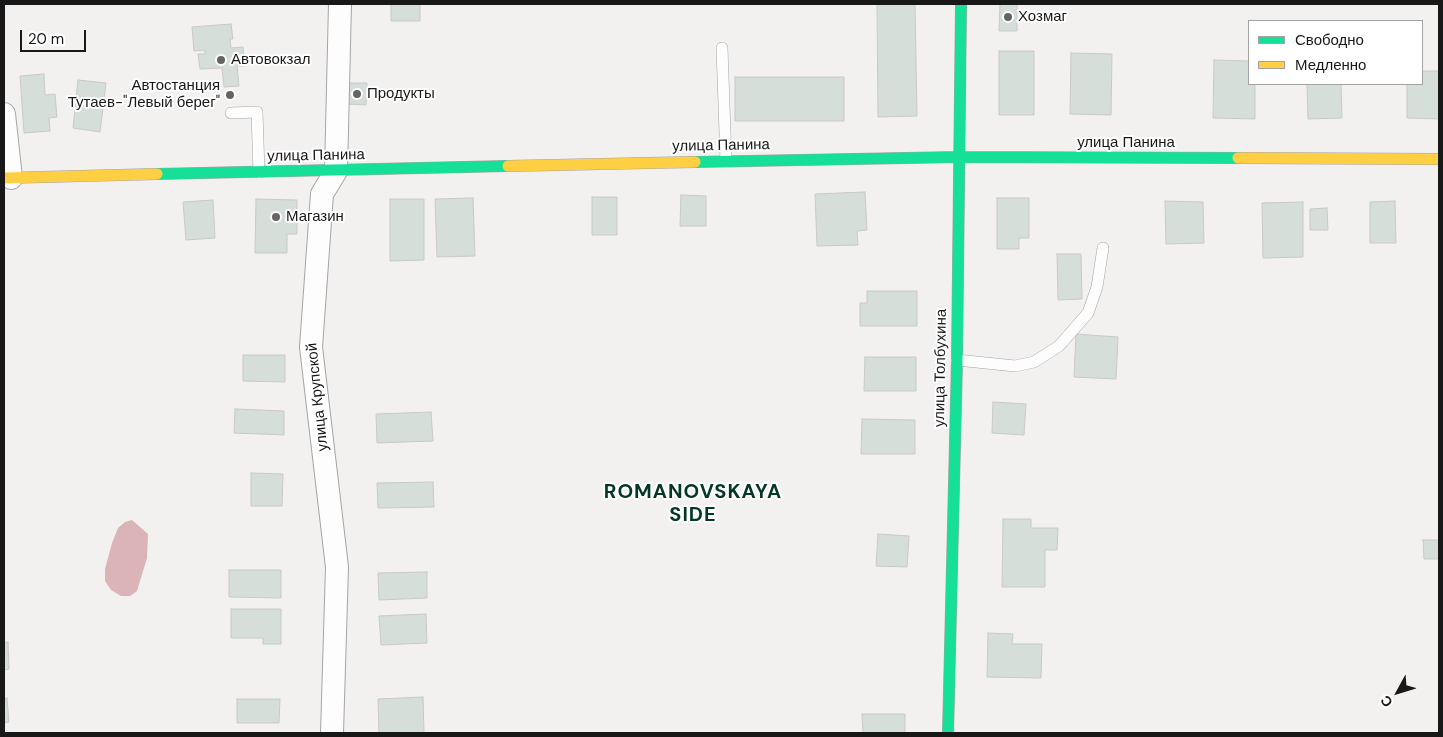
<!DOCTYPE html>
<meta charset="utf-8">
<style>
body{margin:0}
#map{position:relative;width:1443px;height:737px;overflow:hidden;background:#f3f0f0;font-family:"DM Sans",sans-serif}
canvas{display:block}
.frame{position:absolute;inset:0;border:5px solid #191818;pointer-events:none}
.legend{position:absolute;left:1248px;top:20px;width:175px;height:65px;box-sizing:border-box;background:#fff;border:1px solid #a3a3a3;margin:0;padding:6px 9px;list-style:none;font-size:15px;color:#191818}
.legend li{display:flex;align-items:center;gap:10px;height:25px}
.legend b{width:25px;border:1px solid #a3a3a3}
.north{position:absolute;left:1373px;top:667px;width:50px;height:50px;-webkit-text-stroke:4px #fff;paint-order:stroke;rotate:231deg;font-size:14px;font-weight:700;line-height:20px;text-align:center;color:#191818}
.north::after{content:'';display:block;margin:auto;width:18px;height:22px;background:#191818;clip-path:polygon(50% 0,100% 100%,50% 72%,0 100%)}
.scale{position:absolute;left:20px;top:30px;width:66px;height:22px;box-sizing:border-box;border:2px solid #191818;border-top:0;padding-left:6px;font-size:15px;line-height:18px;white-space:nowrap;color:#191818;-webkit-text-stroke:4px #fff;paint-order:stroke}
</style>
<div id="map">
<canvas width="1443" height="737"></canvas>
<div class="frame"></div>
<ul class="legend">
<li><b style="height:6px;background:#16e098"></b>Свободно</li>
<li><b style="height:6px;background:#ffcf43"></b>Медленно</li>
</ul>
<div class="north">С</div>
<div class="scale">20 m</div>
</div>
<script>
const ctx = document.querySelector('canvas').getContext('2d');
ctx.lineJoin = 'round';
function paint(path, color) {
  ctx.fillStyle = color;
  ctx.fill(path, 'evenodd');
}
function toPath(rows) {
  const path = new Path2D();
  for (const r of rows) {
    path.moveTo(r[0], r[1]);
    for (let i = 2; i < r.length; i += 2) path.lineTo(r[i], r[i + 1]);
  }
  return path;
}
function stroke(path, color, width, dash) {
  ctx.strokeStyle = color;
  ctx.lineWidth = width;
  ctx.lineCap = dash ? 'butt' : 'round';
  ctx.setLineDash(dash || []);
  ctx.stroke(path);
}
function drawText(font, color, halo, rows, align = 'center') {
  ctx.font = font + ' "DM Sans",sans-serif';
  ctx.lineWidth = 4;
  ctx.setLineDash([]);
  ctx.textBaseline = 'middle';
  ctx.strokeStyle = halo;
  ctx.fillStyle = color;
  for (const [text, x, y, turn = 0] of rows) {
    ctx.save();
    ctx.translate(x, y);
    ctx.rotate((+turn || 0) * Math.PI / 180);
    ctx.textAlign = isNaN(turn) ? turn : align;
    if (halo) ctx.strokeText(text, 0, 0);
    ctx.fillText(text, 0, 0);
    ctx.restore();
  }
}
const water = toPath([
 [132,520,148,534,147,558,137,591,130,596,121,596,111,590,105,581,105,569,112,543,118,528,125,522]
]);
const building = toPath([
 [391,4,420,4,420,21,391,21,391,4],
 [877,4,915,4,917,116,878,117,877,4],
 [1000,4,1017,4,1017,31,999,31,1000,4],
 [231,24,233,39,230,39,231,48,243,47,245,66,237,66,239,86,224,87,222,68,200,69,198,54,205,54,205,50,194,51,192,27,231,24],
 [999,51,1034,51,1034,115,999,115,999,51],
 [1071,53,1112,54,1111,115,1070,114,1071,53],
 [1214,60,1249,61,1249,84,1255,84,1255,119,1213,118,1214,60],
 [1422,71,1439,71,1439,119,1407,118,1407,84,1422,84,1422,71],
 [44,74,45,95,55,94,57,117,49,118,50,131,24,133,20,76,44,74],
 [735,77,844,77,844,121,735,121,735,77],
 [78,80,106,83,100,132,73,128,78,80],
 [347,83,367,83,366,105,346,104,347,83],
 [1307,84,1341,84,1342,118,1308,119,1307,84],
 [865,192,867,230,857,231,858,245,817,246,815,194,865,192],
 [681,195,706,196,706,226,680,226,681,195],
 [592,197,617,197,617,235,592,235,592,197],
 [473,198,475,256,437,257,435,199,473,198],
 [997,198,1029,198,1029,238,1019,238,1019,249,997,249,997,198],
 [256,199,297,200,297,234,287,234,287,253,255,253,256,199],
 [390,199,424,199,424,260,390,261,390,199],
 [213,200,215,238,186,240,183,202,213,200],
 [1165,201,1203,202,1204,243,1166,244,1165,201],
 [1395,201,1396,243,1370,243,1370,202,1395,201],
 [1303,202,1303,257,1263,258,1262,203,1303,202],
 [1327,208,1328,230,1310,230,1310,209,1327,208],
 [1057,254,1081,254,1082,299,1058,300,1057,254],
 [867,291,917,291,917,326,860,326,860,303,867,303,867,291],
 [1076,334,1118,337,1116,379,1074,377,1076,334],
 [243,355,285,355,285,382,243,381,243,355],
 [865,357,916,357,916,391,864,391,865,357],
 [993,402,1026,404,1024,435,992,433,993,402],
 [235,409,284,411,284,435,234,433,235,409],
 [431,412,433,441,377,443,376,414,431,412],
 [862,419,915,420,915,454,861,454,862,419],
 [251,473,283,474,282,506,251,506,251,473],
 [433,482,434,507,378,508,377,483,433,482],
 [1003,519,1031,519,1031,528,1058,528,1057,550,1045,550,1045,587,1002,587,1003,519],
 [878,534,909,536,907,567,876,566,878,534],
 [1423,540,1439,540,1439,559,1424,559,1423,540],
 [229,570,281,570,281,598,229,597,229,570],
 [427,572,427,598,379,600,378,573,427,572],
 [231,609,281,609,281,644,263,644,263,638,231,638,231,609],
 [426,614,427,643,381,645,379,616,426,614],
 [988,633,1013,634,1012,644,1042,644,1041,678,987,677,988,633],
 [8,642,9,669,4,670,4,643,8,642],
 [423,697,424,733,379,733,378,699,423,697],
 [7,698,9,722,4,723,4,699,7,698],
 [237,699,280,699,279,723,237,723,237,699],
 [862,714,905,714,905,733,863,733,862,714]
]);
const lane = toPath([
 [722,48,726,161],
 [231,113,257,112,259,172],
 [957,360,1015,366,1034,362,1059,346,1088,313,1097,287,1103,248]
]);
const street = toPath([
 [4,114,11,178],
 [332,733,337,567,311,347,322,194,336,171,340,4]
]);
const fast = toPath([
 [695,162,959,157,1238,158],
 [157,174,508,166],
 [948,733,957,360,961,4]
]);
const slow = toPath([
 [1238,158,1439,159],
 [508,166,695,162],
 [4,178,157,174]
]);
const markers = [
 [1008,17,5,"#656464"],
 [221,60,5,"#656464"],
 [357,94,5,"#656464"],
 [230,95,5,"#656464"],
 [276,217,5,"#656464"]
];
const poiNames = [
 ["Хозмаг",1018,17],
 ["Автовокзал",231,60],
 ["Автостанция",220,86,"right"],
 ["Тутаев-\"Левый берег\"",220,103,"right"],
 ["Продукты",367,94],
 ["Магазин",286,217]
];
const streetNames = [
 ["улица Панина",1126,143],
 ["улица Панина",721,146,-1],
 ["улица Панина",316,156,-1],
 ["улица Толбухина",941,368,-89],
 ["улица Крупской",318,397,-96]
];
const districtNames = [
 ["ROMANOVSKAYA",693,493],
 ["SIDE",693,516]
];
paint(water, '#dab4b7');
paint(building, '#d5ded9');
stroke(building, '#c9c8c8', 1);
stroke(lane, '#a6a4a4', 12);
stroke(street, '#a6a4a4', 24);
stroke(fast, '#a6a4a4', 12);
stroke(slow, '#a6a4a4', 12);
stroke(lane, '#fdfdfd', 11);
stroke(street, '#fdfdfd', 22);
stroke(fast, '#16e098', 11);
stroke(slow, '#ffcf43', 11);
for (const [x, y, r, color] of markers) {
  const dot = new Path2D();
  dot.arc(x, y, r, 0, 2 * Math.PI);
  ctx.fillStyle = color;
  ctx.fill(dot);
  stroke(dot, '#fff', 2);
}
drawText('15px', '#191818', '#fff', poiNames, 'left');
drawText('15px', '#191818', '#fff', streetNames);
ctx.letterSpacing = '1px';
drawText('bold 20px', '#053726', '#fff', districtNames);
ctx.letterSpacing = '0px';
</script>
